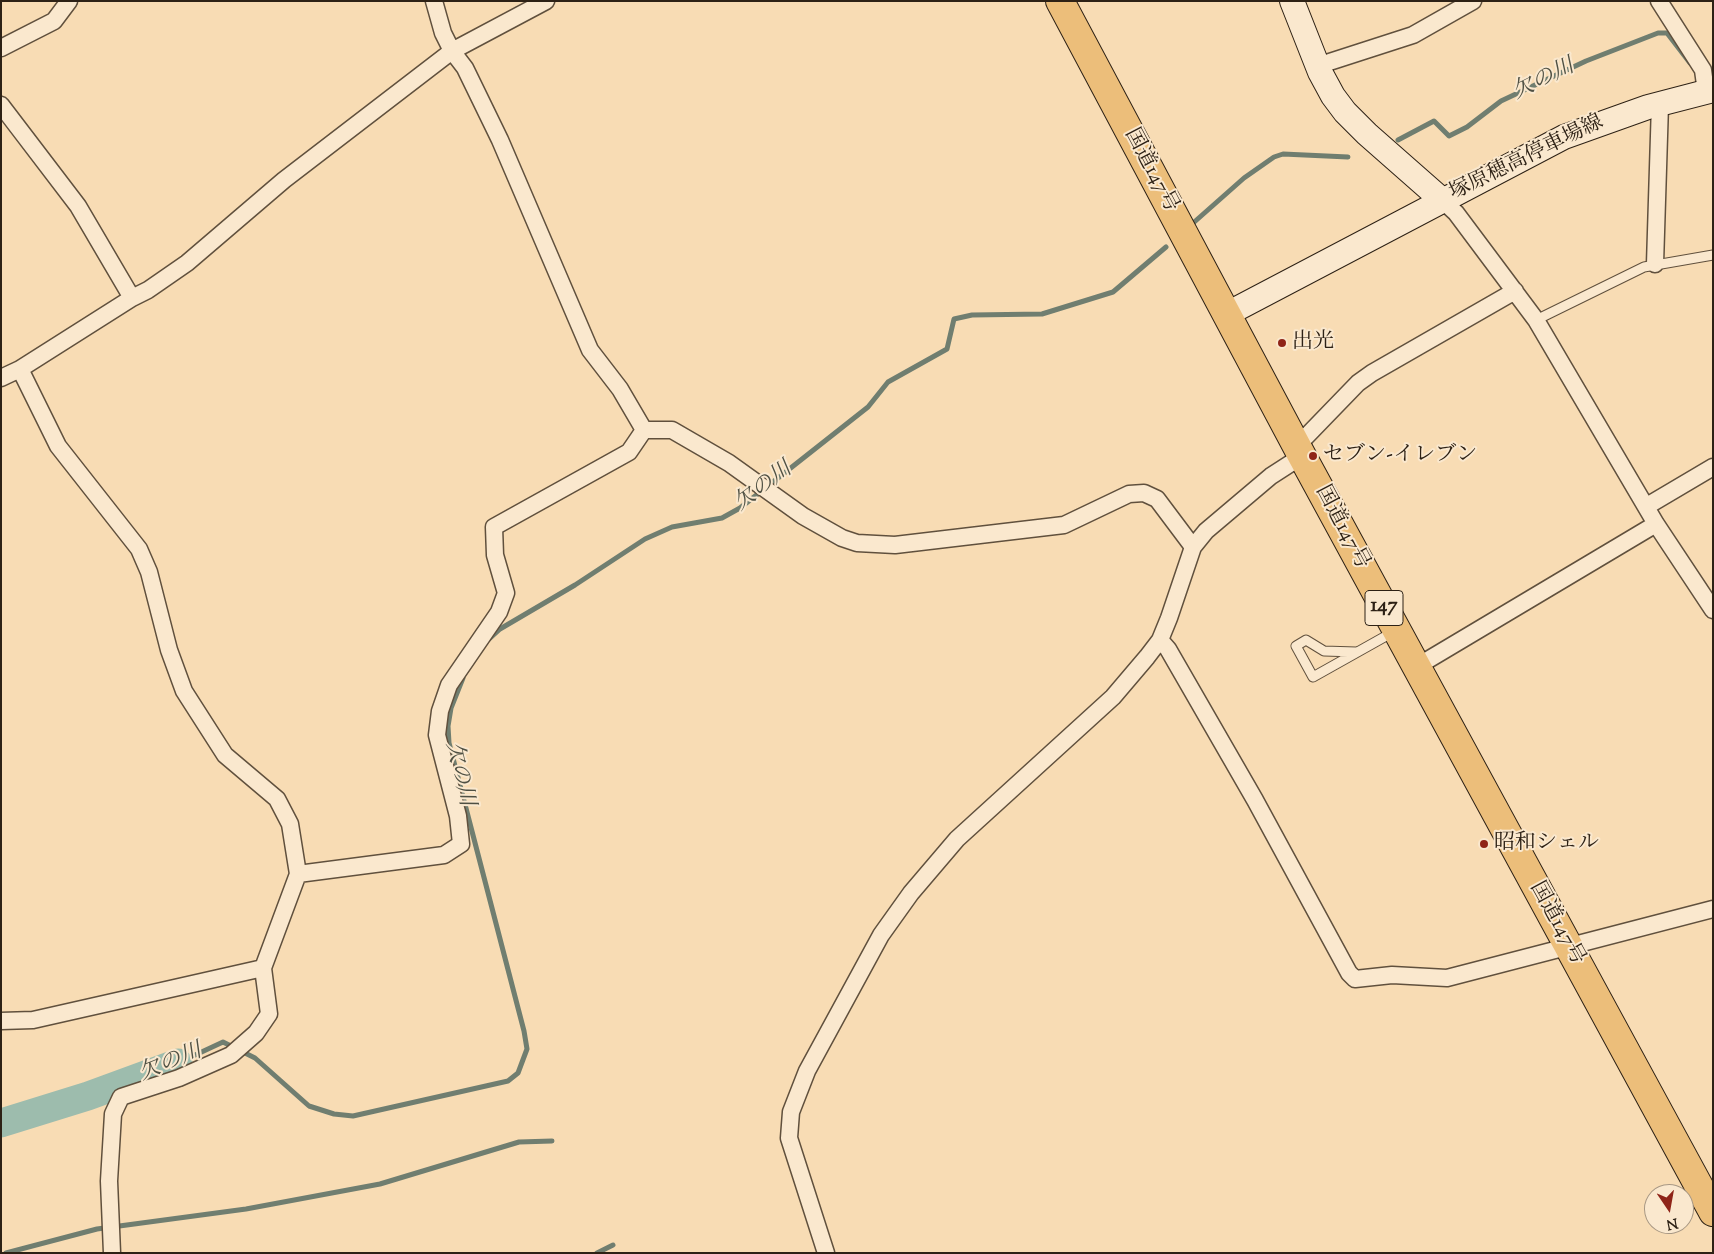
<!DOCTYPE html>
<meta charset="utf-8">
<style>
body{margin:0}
#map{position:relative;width:1714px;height:1254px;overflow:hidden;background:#f8dcb4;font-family:"Sorts Mill Goudy",serif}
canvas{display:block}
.frame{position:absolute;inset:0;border:2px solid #2d2115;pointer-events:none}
.north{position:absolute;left:1644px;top:1184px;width:50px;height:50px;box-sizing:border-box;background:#fae8ce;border:1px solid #a89884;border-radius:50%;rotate:168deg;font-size:14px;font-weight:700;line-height:20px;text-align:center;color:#2d2115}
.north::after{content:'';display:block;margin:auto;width:18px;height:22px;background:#8f2418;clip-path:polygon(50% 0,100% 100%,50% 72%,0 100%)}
</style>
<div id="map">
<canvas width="1714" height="1254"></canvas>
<div class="frame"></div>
<div class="north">N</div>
</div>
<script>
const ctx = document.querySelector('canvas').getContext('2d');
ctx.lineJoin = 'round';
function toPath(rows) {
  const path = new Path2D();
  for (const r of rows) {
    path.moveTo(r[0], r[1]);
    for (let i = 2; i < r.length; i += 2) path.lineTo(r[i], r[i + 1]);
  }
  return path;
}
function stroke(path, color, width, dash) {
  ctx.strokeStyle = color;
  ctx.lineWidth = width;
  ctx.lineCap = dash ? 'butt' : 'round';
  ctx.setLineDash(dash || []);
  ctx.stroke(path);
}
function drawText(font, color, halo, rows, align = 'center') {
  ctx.font = font + ' "Sorts Mill Goudy","Noto Serif JP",serif';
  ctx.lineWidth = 4;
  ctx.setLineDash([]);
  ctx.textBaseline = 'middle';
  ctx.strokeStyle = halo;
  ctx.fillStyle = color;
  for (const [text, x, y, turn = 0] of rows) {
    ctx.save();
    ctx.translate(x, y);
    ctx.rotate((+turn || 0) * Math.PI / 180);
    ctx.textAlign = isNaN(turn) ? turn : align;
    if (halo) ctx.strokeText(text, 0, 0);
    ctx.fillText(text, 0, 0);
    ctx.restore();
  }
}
const stream = toPath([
 [1398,140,1434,121,1449,136,1467,127,1501,101,1586,61,1658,33,1667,33,1690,63],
 [1192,224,1244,178,1274,157,1283,154,1348,157],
 [488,640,500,629,575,585,645,539,672,527,722,518,740,508,868,407,888,382,947,349,954,319,972,315,1042,314,1113,292,1166,247],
 [178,1063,223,1042,255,1058,309,1106,334,1114,353,1116,508,1081,518,1073,527,1049,524,1031,449,743,448,726,451,708,463,678],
 [6,1253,97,1229,246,1209,380,1184,519,1142,552,1141],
 [597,1253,613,1245]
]);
const river = toPath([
 [1,1123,88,1096,178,1063]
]);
const lane = toPath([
 [1536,320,1644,267,1713,255],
 [1356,652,1324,651,1306,640,1296,646,1313,677,1395,631]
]);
const street = toPath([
 [434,1,443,33,452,51,465,68,500,140,590,350,620,389,644,430],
 [1659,1,1703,70,1706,92],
 [1,48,54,21,69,1],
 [1317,66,1413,35,1473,1],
 [1,105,78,206,132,298],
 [1442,200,1456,213,1536,320,1656,524,1713,610],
 [1655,264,1660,104],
 [20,369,58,446,139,549,149,572,169,650,184,691,225,755,277,799,290,824,298,874,263,968,269,1014,256,1033,231,1055,179,1078,121,1097,113,1114,109,1181,112,1253],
 [1,378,20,369,132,298,148,290,187,263,284,180,452,51,546,1],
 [644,430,672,430,729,463,803,516,842,538,857,543,895,545,1064,525,1129,494,1144,493,1157,499,1193,547],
 [1297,446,1358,383,1372,373,1515,291],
 [1647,506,1713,467],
 [1160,640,1168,649,1255,800,1349,973,1355,979,1392,975,1447,978,1713,909],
 [1416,667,1656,524],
 [298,874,444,855,461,844,458,816,437,735,440,711,449,685,499,612,506,593,495,555,494,527,629,452,644,430],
 [1,1021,33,1020,263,968],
 [826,1253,789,1138,791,1112,807,1071,881,935,911,893,957,839,1113,697,1147,657,1160,640,1169,618,1193,547,1206,531,1271,476,1302,456]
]);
const secondary = toPath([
 [1292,1,1320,72,1333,96,1345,112,1367,134,1442,200],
 [1227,314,1564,137,1648,107,1713,90]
]);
const highway = toPath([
 [1060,1,1302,456,1713,1212]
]);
const markers = [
 [1282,343,5,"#8f2418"],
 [1313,456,5,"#8f2418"],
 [1484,844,5,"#8f2418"]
];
const shields = [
 [1384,608,38]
];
const shieldNames = [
 ["147",1384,608]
];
const streetNames = [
 ["塚原穂高停車場線",1527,159,-26],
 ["国道147号",1150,171,62],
 ["国道147号",1341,528,62],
 ["国道147号",1556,924,61]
];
const poiNames = [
 ["出光",1292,343],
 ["セブン-イレブン",1323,456],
 ["昭和シェル",1494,844]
];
const waterNames = [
 ["欠の川",1544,81,-26],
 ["欠の川",764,488,-37],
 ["欠の川",458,774,77],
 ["欠の川",171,1064,-22]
];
stroke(stream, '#707e70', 5);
stroke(river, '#9dbcad', 29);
stroke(lane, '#60503d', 11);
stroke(street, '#60503d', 19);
stroke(secondary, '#2d2115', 26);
stroke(highway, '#2d2115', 30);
stroke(lane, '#fae8ce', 9);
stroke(street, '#fae8ce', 16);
stroke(secondary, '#fae8ce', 24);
stroke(highway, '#ecbe7a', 28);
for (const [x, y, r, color] of markers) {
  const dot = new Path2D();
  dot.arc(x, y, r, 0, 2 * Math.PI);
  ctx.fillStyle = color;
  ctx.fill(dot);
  stroke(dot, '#fae8ce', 2);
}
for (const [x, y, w] of shields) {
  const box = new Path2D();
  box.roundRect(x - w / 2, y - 17.5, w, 35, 4);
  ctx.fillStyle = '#fae8ce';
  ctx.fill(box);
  stroke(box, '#2d2115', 1);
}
drawText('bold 20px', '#2d2115', null, shieldNames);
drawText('21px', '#2d2115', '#fae8ce', streetNames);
drawText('21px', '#2d2115', '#fae8ce', poiNames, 'left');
drawText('italic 22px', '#4f5043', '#fae8ce', waterNames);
</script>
